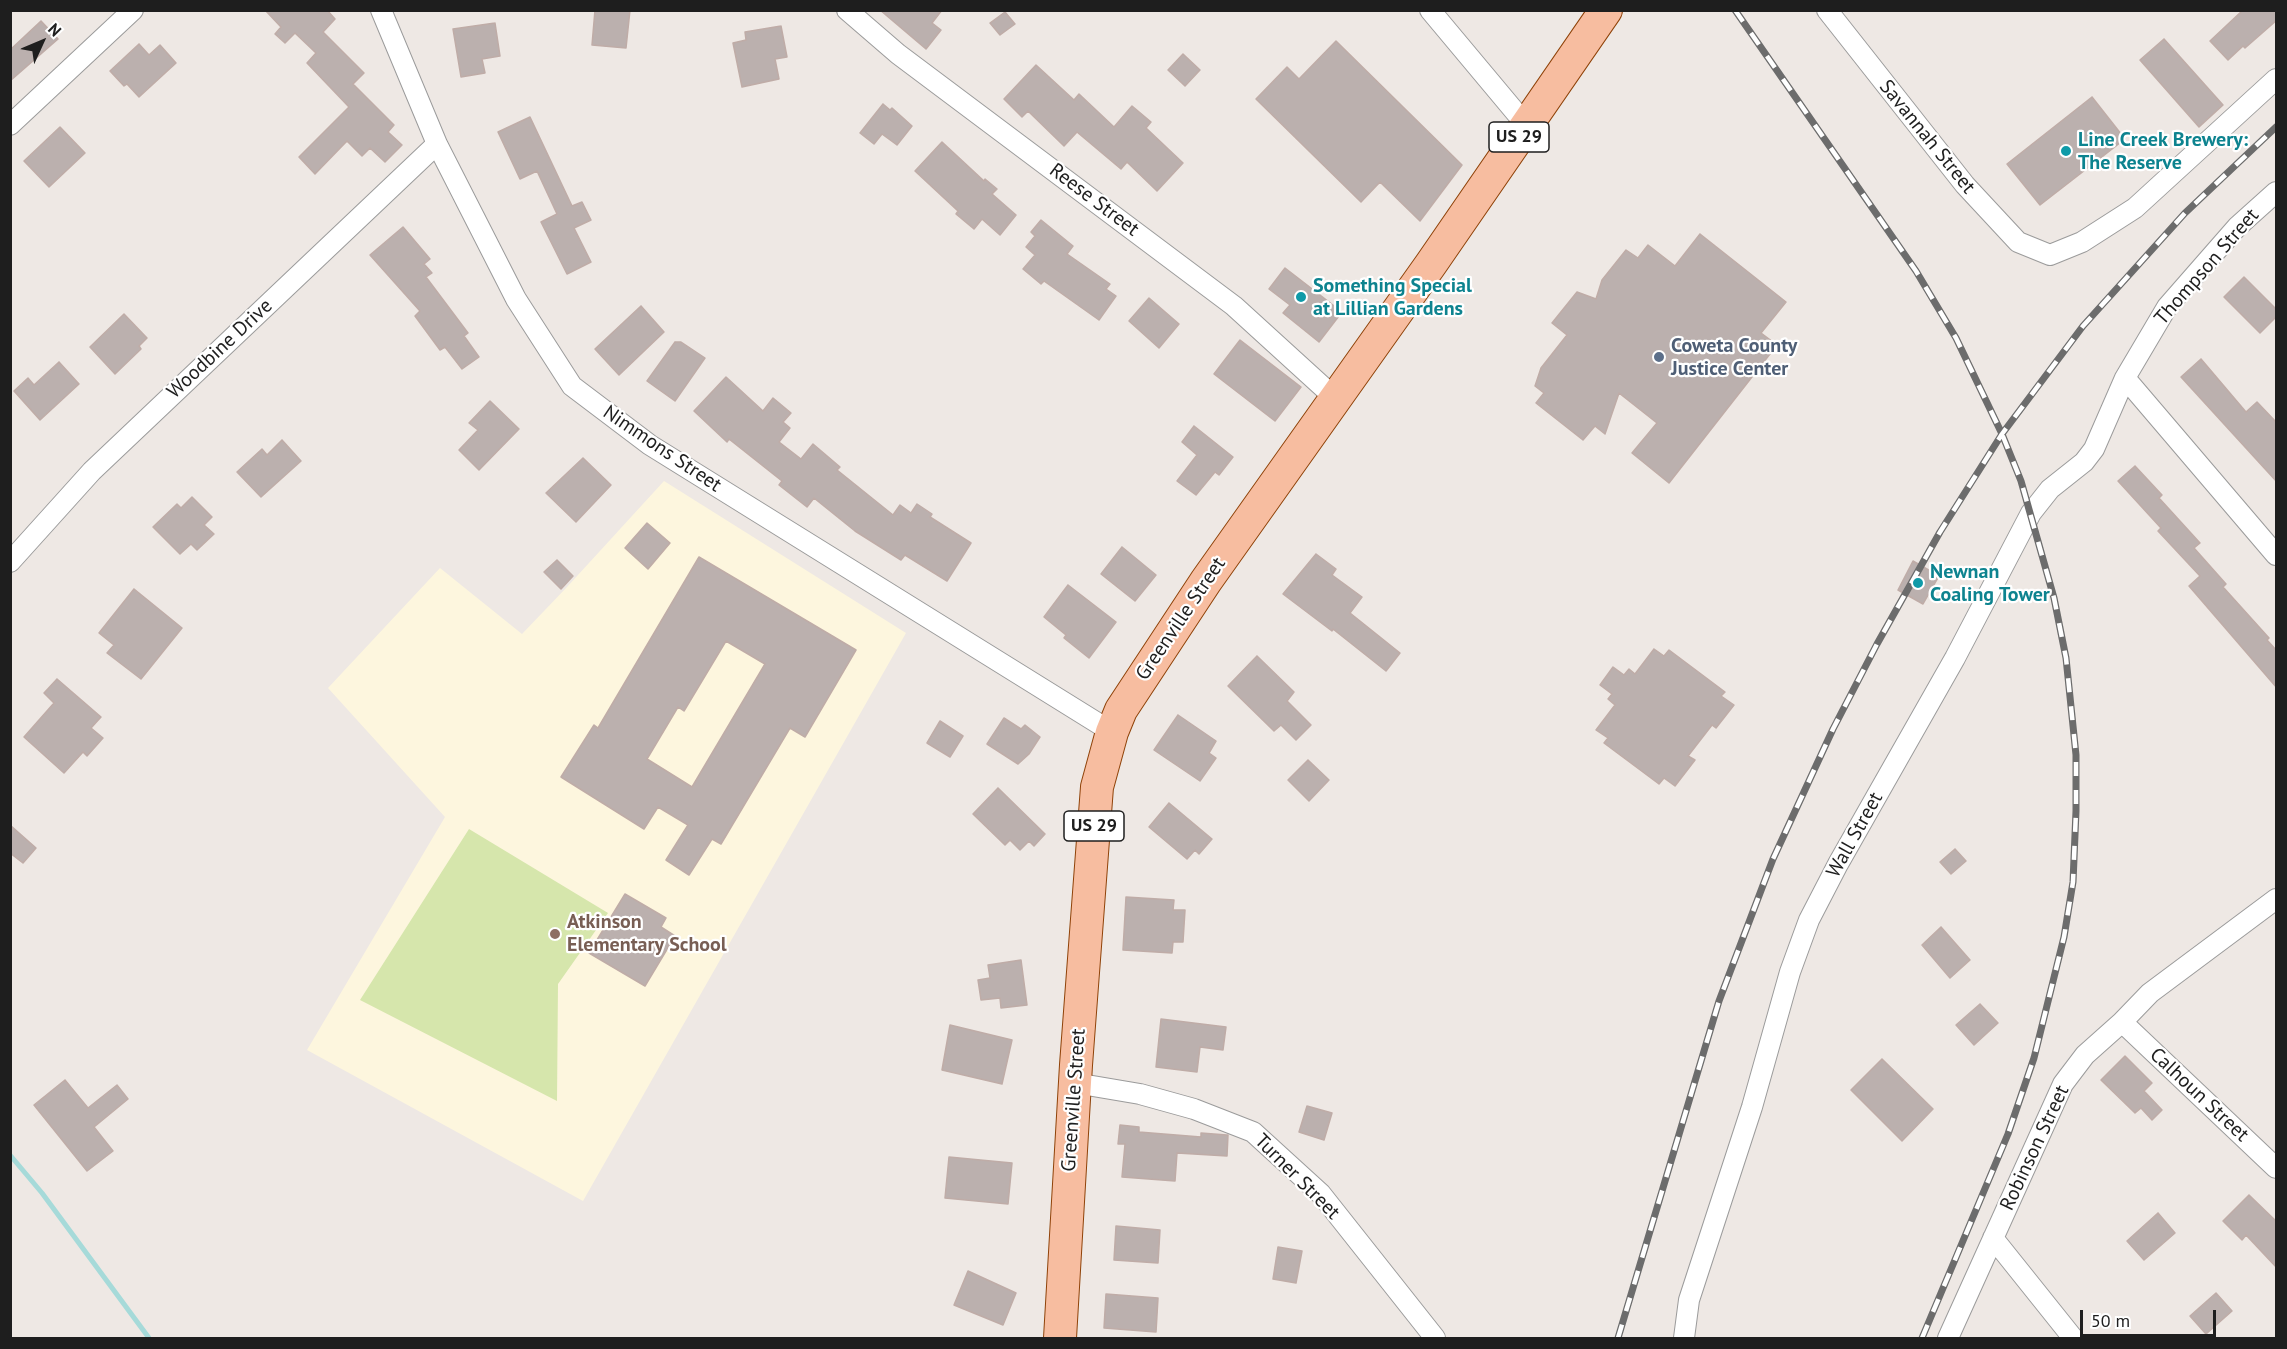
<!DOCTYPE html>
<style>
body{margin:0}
#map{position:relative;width:2287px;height:1349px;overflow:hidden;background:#eee8e4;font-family:"PT Sans",sans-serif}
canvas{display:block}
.frame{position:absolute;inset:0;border:12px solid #1e1e1e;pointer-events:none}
.north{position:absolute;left:12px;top:12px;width:60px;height:60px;-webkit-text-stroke:4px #fff;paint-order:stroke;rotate:46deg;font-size:16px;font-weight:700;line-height:24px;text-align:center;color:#1e1e1e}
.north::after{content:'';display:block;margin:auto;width:21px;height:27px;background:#1e1e1e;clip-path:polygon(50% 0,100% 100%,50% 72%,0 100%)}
.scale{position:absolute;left:2080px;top:1310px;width:136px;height:27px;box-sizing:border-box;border:3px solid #1e1e1e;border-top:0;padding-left:8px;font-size:18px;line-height:21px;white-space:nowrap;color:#1e1e1e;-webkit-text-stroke:4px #fff;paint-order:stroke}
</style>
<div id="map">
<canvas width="2287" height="1349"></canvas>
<div class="frame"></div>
<div class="north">N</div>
<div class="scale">50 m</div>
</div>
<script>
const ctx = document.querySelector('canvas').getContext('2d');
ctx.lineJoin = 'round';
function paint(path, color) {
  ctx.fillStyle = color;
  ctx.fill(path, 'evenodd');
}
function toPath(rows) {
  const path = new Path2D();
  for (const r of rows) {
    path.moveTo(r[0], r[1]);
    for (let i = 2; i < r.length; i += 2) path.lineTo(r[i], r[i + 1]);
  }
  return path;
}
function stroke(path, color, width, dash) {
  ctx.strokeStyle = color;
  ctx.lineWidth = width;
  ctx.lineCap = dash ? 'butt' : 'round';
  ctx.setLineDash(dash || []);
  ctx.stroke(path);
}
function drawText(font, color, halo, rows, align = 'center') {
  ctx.font = font + ' "PT Sans",sans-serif';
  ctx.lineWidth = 4.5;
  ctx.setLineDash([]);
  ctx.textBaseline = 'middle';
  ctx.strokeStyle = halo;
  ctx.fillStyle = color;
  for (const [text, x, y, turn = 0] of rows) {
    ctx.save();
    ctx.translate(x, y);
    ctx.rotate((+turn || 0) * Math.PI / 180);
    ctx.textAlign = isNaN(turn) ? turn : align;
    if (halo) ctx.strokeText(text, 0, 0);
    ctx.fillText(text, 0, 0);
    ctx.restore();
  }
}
const education = toPath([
 [664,481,906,633,583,1201,307,1050,445,817,328,688,440,568,522,634,567,587]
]);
const grass = toPath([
 [469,829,608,913,558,984,557,1101,360,1000]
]);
const stream = toPath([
 [10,1155,42,1193,149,1338]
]);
const building = toPath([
 [265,10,327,10,335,19,323,32,364,73,353,84,394,125,388,132,402,145,385,162,370,148,362,156,347,141,315,174,299,157,349,107,307,63,316,53,295,33,285,43,275,34,281,27,265,10],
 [595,10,630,10,626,48,592,45,595,10],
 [880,10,942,10,932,23,941,30,926,49,880,10],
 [2243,10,2277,10,2277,20,2245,48,2243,46,2228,60,2210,41,2243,10],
 [1005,12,1015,24,1000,35,990,23,1005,12],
 [41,21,58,39,10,81,10,50,41,21],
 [495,23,500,56,482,59,485,73,461,77,453,29,495,23],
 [781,26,787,57,775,59,779,79,742,87,733,43,746,40,745,32,781,26],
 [2164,39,2223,105,2199,127,2140,60,2164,39],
 [1336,41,1462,165,1420,221,1380,182,1361,202,1256,99,1287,67,1299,79,1336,41],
 [139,44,149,55,160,45,176,63,139,97,127,84,124,86,110,71,139,44],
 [1183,54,1200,70,1185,86,1168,70,1183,54],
 [1036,65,1074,100,1079,94,1114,127,1132,106,1151,122,1146,128,1183,163,1157,191,1127,162,1121,169,1077,132,1064,146,1028,111,1022,117,1004,99,1036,65],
 [2092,97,2125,139,2040,205,2007,164,2092,97],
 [883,104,890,110,892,108,912,126,897,145,882,134,874,144,860,133,883,104],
 [530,117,572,206,582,202,591,220,574,228,591,262,567,274,541,222,557,214,537,171,520,179,498,132,530,117],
 [60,127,85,153,49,187,24,161,60,127],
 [942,142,984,181,985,179,997,189,992,194,1016,215,1000,235,982,219,974,229,956,214,958,211,915,171,942,142],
 [1041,220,1073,246,1067,254,1110,284,1106,289,1116,296,1099,320,1044,281,1041,284,1023,269,1035,255,1026,247,1035,236,1031,232,1041,220],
 [403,227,430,259,424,264,432,273,426,277,468,333,464,336,479,357,462,369,445,347,440,350,415,316,420,311,370,255,403,227],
 [1700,234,1786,302,1761,333,1777,345,1669,483,1632,453,1657,423,1619,393,1605,434,1595,426,1583,440,1536,403,1544,393,1535,386,1541,368,1567,335,1552,323,1577,292,1596,299,1602,280,1626,250,1638,258,1648,245,1675,266,1700,234],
 [1285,268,1342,312,1319,342,1283,313,1290,305,1269,289,1285,268],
 [2244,277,2277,310,2277,316,2260,333,2224,297,2244,277],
 [1149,298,1179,324,1159,348,1129,321,1149,298],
 [641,306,664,332,619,375,595,349,641,306],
 [124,314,147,338,139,346,141,349,115,374,90,347,124,314],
 [1240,340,1301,387,1275,421,1214,374,1240,340],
 [675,342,681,342,705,358,675,401,647,381,675,342],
 [2201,359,2246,412,2257,402,2277,423,2277,482,2181,377,2201,359],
 [59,362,79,384,40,420,14,391,28,378,34,385,59,362],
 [726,377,763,411,773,398,791,413,783,422,790,428,779,442,801,459,813,444,840,467,837,470,893,515,900,505,911,513,917,504,932,514,930,517,971,543,947,581,905,555,901,560,855,531,814,498,807,507,779,485,782,481,729,439,727,442,694,411,726,377],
 [490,401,519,429,479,470,459,450,478,430,469,423,490,401],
 [1194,426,1233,457,1219,475,1215,472,1196,495,1177,481,1197,455,1182,442,1194,426],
 [282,440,301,461,261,497,237,472,262,449,267,455,282,440],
 [583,458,611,485,576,522,546,493,583,458],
 [2135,466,2162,495,2159,498,2200,543,2194,548,2226,584,2223,587,2269,638,2267,640,2277,651,2277,688,2189,586,2200,576,2158,531,2161,528,2118,481,2135,466],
 [192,497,212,517,204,525,214,534,197,550,191,544,180,554,153,527,177,504,181,508,192,497],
 [647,523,670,543,648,569,625,548,647,523],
 [1122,547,1156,575,1135,601,1101,574,1122,547],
 [1316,554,1336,569,1332,575,1362,597,1350,613,1400,653,1386,671,1333,629,1332,631,1283,594,1316,554],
 [699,557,856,650,805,737,790,728,721,844,712,839,689,875,666,860,688,825,658,807,644,829,561,777,594,725,598,728,699,557],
 [726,641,765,664,692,787,647,759,678,707,684,711,726,641],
 [557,560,573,576,561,589,544,572,557,560],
 [1913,561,1939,576,1923,604,1898,590,1913,561],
 [1068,585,1116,622,1089,658,1064,638,1066,635,1044,617,1068,585],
 [134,589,182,628,141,679,107,653,114,645,99,633,134,589],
 [1654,649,1664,656,1669,650,1725,692,1721,696,1734,705,1716,728,1712,725,1688,756,1695,760,1675,786,1664,778,1659,784,1604,743,1608,738,1596,730,1615,705,1608,699,1612,694,1600,685,1613,667,1624,675,1629,669,1635,674,1654,649],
 [1257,656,1294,692,1287,701,1311,725,1296,740,1281,725,1274,731,1228,686,1257,656],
 [57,679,101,717,91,728,103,738,87,756,83,752,64,773,24,737,54,703,44,693,57,679],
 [1178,715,1216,741,1209,753,1216,758,1200,781,1154,750,1178,715],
 [1004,718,1021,729,1025,725,1040,737,1029,754,1018,764,987,744,1004,718],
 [940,721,963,736,950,757,927,743,940,721],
 [1308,760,1329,780,1309,801,1288,780,1308,760],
 [998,788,1045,834,1034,846,1029,841,1020,850,1010,840,1005,845,973,814,998,788],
 [1169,803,1212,839,1199,854,1195,850,1187,859,1149,827,1169,803],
 [10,825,36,848,23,863,10,853,10,825],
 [1955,849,1966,861,1951,874,1940,862,1955,849],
 [625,894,666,918,661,927,675,936,645,986,589,953,625,894],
 [1126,897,1174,900,1173,910,1185,910,1183,942,1173,942,1172,953,1123,950,1126,897],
 [1941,927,1970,960,1950,978,1922,945,1941,927],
 [1021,960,1027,1005,1001,1008,1000,998,981,1000,978,980,990,978,988,965,1021,960],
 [1980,1004,1998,1023,1974,1045,1956,1025,1980,1004],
 [1161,1019,1226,1027,1223,1050,1200,1047,1197,1072,1156,1067,1161,1019],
 [950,1025,1012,1040,1002,1084,942,1070,950,1025],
 [2125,1056,2152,1083,2144,1091,2162,1110,2152,1120,2141,1108,2135,1113,2101,1080,2125,1056],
 [1882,1059,1933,1109,1902,1141,1851,1090,1882,1059],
 [65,1080,88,1108,117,1085,128,1099,94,1127,113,1151,87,1171,34,1105,65,1080],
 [1307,1106,1332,1113,1324,1140,1299,1132,1307,1106],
 [1120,1125,1139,1127,1139,1132,1201,1137,1201,1133,1227,1135,1228,1135,1227,1156,1177,1153,1175,1181,1122,1177,1125,1144,1118,1144,1120,1125],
 [949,1157,1012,1163,1008,1204,945,1198,949,1157],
 [2249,1195,2277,1222,2277,1268,2246,1235,2242,1240,2223,1221,2249,1195],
 [2158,1213,2175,1233,2144,1260,2127,1241,2158,1213],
 [1116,1226,1160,1230,1158,1263,1114,1260,1116,1226],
 [1278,1247,1302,1251,1296,1283,1273,1279,1278,1247],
 [968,1271,1016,1293,1003,1325,954,1305,968,1271],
 [2216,1293,2232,1311,2206,1334,2190,1316,2216,1293],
 [1106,1294,1158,1298,1156,1332,1104,1328,1106,1294]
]);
const minor = toPath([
 [381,10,437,144,516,299,572,386,650,445,1112,732],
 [847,10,898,54,1234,306,1335,398],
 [1430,10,1527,126],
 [1827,10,1965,185,2018,242,2050,255,2082,242,2135,208,2276,79],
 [10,125,133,10],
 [2125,378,2276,555],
 [10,562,92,471,437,144],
 [2122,1022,2276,1168],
 [1075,1083,1140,1094,1194,1109,1253,1132,1321,1194,1435,1338],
 [1993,1238,2073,1338],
 [1684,1338,1689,1300,1752,1107,1790,972,1809,920,1838,864,1955,658,2031,513,2050,489,2084,462,2094,449,2125,378,2167,307,2237,227,2276,192],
 [1948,1338,2063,1084,2085,1055,2122,1022,2150,993,2276,899]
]);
const primary = toPath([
 [1060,1338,1076,1065,1097,787,1112,732,1121,710,1206,581,1431,264,1606,10]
]);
const rail = toPath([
 [1735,10,1916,271,1956,338,2002,434,2021,481,2054,598,2066,658,2076,755,2076,811,2073,882,2064,937,2034,1058,2008,1134,1922,1338],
 [1618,1338,1719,1001,1773,859,1833,729,1877,644,1940,532,2002,434,2083,326,2185,213,2276,127]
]);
const markers = [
 [2066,151,6,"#0f9aa8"],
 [1301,297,6,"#0f9aa8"],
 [1659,357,6,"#5c6f8a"],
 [1918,583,6,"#0f9aa8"],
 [555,934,6,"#8d6e63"]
];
const shields = [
 [1519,137,60],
 [1094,826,60]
];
const shieldNames = [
 ["US 29",1519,137],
 ["US 29",1094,826]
];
const streetNames = [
 ["Savannah Street",1927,137,51],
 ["Reese Street",1094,200,37],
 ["Thompson Street",2207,267,-49],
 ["Woodbine Drive",220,349,-43],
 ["Nimmons Street",662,449,34],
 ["Greenville Street",1181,619,-56],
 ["Wall Street",1855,835,-61],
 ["Calhoun Street",2199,1095,43],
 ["Greenville Street",1074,1100,-86],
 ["Robinson Street",2035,1148,-65],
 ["Turner Street",1297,1177,45]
];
const cultureNames = [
 ["Line Creek Brewery:",2078,140],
 ["The Reserve",2078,163],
 ["Something Special",1313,286],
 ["at Lillian Gardens",1313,309],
 ["Newnan",1930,572],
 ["Coaling Tower",1930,595]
];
const serviceNames = [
 ["Coweta County",1671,346],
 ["Justice Center",1671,369]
];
const educationNames = [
 ["Atkinson",567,922],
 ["Elementary School",567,945]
];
paint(education, '#fdf6de');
paint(grass, '#d6e6ac');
stroke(stream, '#a6dad9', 5);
paint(building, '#bbb0ae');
stroke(building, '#bfaca7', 1.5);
stroke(minor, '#9b9b9b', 22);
stroke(primary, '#8f4208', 34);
stroke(minor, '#fff', 20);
stroke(primary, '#f7bda0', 32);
stroke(rail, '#6c6c6c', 7);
stroke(rail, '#fff', 4.5, [14]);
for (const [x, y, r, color] of markers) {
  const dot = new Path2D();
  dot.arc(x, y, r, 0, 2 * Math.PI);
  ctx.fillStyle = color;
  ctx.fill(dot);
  stroke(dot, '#fff', 2);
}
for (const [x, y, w] of shields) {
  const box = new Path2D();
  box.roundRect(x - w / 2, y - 15, w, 30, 4.5);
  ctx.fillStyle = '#fff';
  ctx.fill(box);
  stroke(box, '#1e1e1e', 1.5);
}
drawText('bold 18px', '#1e1e1e', null, shieldNames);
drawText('20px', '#1e1e1e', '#fff', streetNames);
drawText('bold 20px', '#0d838f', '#fff', cultureNames, 'left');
drawText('bold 20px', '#4e5e75', '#fff', serviceNames, 'left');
drawText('bold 20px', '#785e54', '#fff', educationNames, 'left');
</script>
